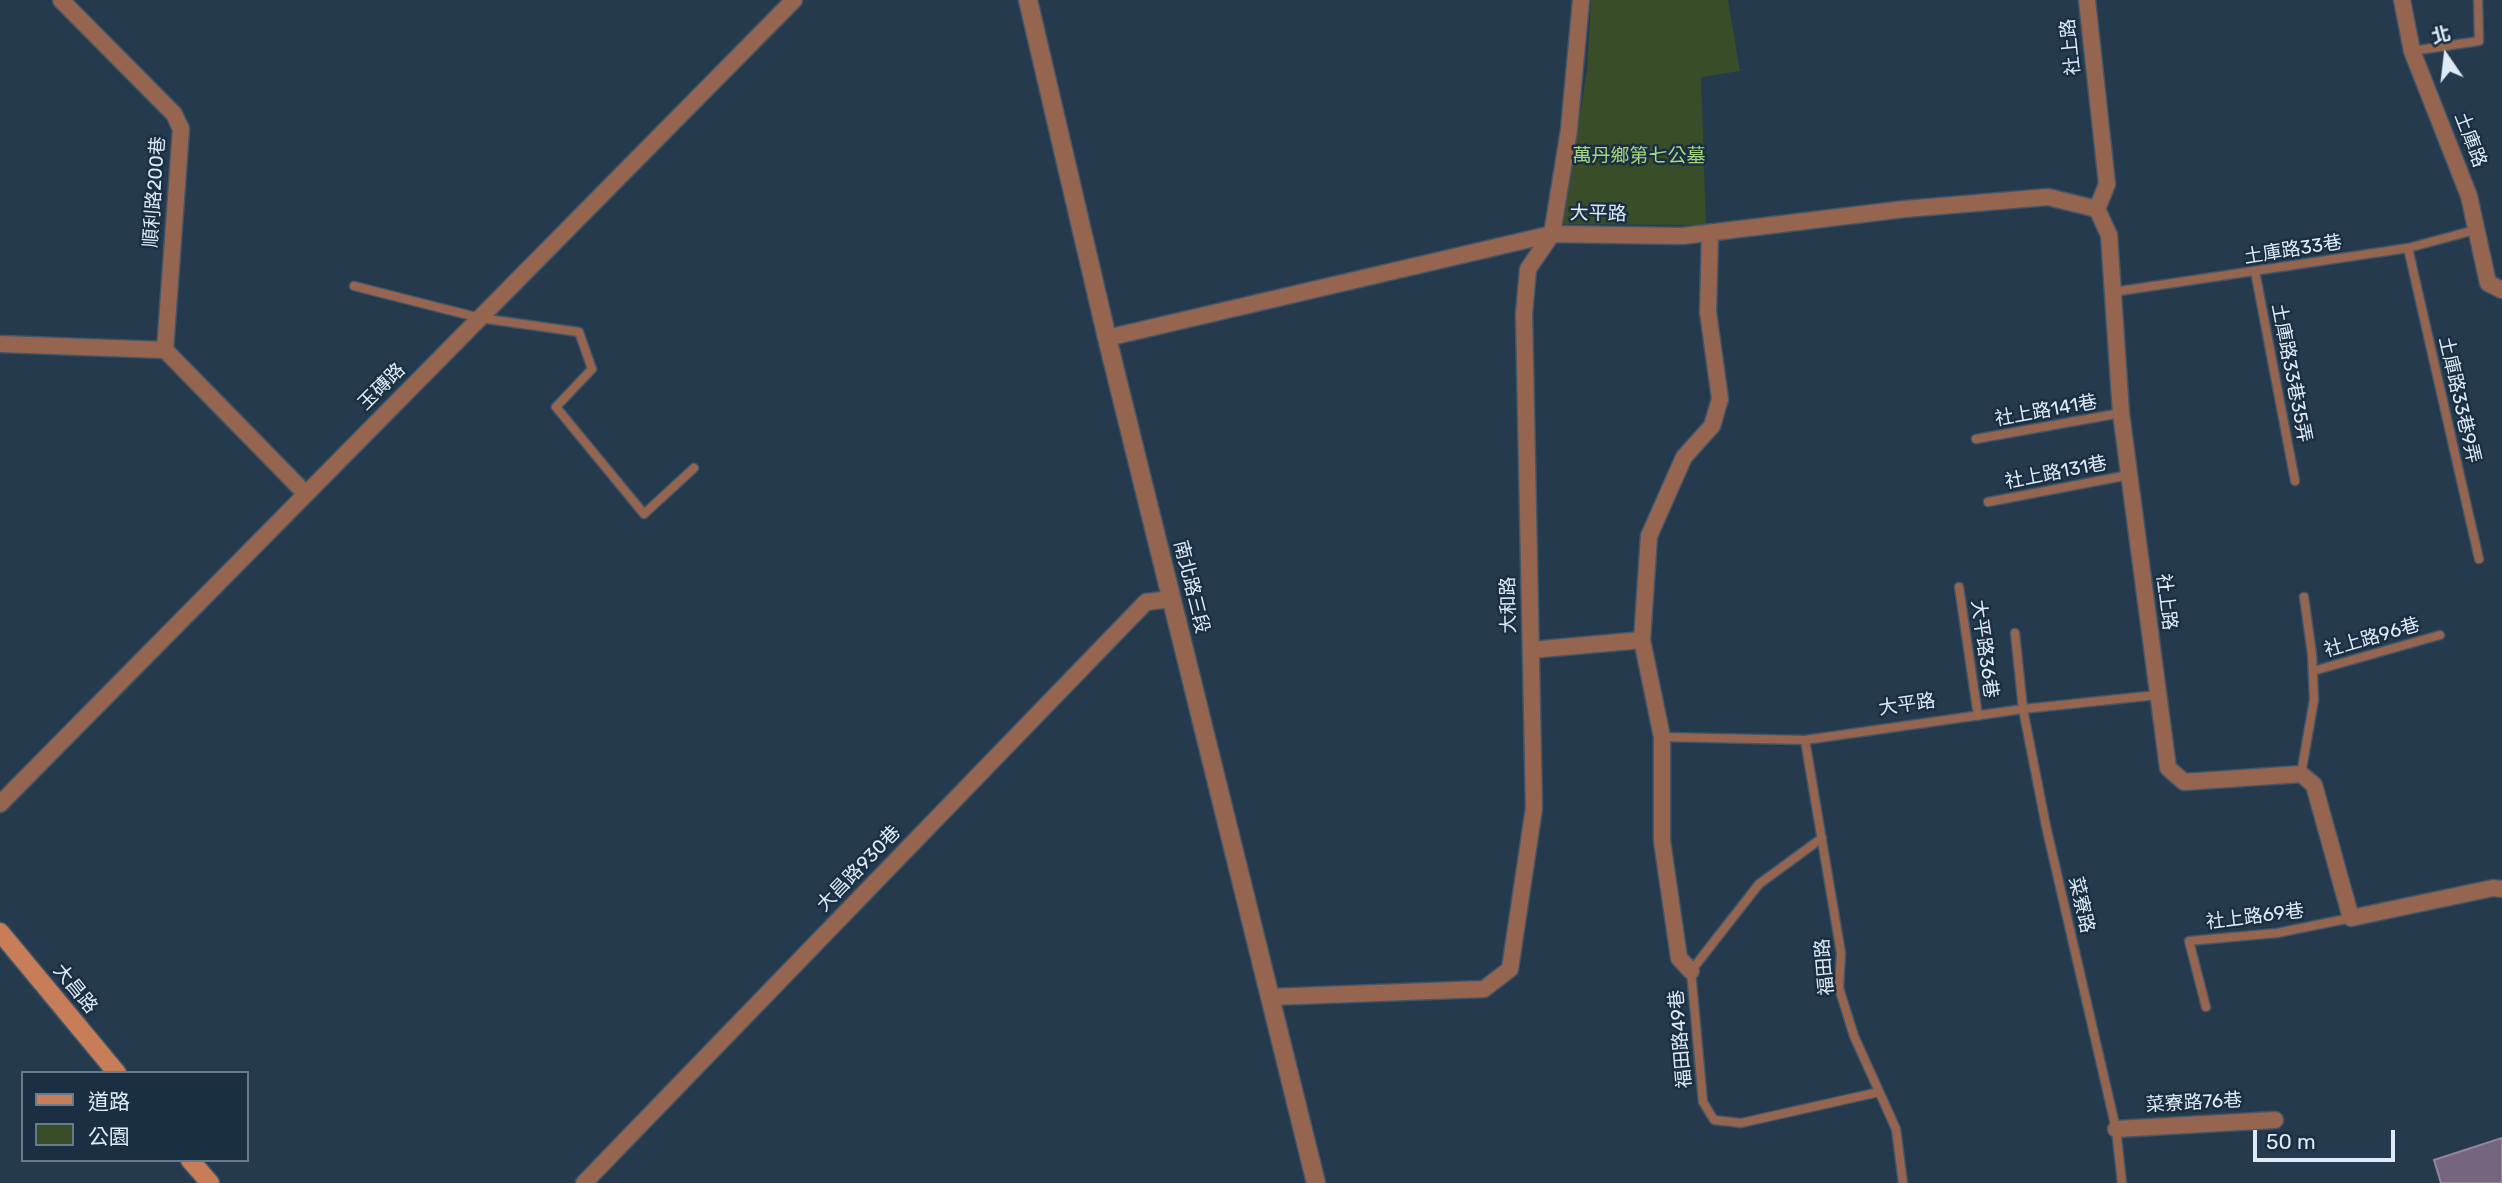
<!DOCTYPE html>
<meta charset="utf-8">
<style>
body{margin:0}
#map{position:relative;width:2502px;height:1183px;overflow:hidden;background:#253a4d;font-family:Rubik,"Noto Sans TC",sans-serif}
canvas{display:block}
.legend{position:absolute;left:21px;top:1071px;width:228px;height:91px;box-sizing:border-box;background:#1b2f42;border:2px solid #697a8a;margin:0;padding:9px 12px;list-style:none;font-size:21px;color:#deeaf7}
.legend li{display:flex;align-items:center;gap:14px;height:35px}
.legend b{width:35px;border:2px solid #697a8a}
.north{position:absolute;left:2411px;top:21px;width:70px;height:70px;-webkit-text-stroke:5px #1b2f42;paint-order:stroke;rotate:346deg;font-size:19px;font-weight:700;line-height:28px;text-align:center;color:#deeaf7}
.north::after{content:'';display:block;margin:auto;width:24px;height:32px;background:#deeaf7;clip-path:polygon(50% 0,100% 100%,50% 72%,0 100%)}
.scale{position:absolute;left:2253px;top:1130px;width:142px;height:32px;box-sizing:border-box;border:4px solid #deeaf7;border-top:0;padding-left:9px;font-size:21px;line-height:24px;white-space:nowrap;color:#deeaf7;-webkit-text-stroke:5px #1b2f42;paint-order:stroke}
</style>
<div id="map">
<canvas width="2502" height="1183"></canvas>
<ul class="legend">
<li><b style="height:9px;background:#c87d59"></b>道路</li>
<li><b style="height:19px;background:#394d28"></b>公園</li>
</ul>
<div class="north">北</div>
<div class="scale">50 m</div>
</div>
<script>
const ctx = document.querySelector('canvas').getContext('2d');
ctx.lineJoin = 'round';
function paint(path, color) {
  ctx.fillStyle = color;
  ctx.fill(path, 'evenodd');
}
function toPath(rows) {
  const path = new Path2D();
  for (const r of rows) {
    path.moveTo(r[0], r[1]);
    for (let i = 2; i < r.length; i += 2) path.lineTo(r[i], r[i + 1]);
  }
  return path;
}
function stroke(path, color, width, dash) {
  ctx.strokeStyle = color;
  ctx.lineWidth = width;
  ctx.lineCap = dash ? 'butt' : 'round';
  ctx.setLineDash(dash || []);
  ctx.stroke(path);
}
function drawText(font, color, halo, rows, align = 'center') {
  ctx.font = font + ' Rubik,"Noto Sans TC",sans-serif';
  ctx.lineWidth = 5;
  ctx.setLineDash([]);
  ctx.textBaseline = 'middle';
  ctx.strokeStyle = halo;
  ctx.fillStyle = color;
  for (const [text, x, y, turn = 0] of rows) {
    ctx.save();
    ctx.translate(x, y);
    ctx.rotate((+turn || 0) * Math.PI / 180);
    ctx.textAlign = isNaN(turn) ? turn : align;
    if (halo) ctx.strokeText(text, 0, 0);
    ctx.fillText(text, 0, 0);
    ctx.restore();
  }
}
const green = toPath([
 [1591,0,1728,0,1740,71,1701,77,1706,225,1562,224,1587,71]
]);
const building = toPath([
 [2502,1138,2502,1183,2441,1183,2434,1160,2502,1138]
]);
const service = toPath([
 [2412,51,2479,41,2478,0],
 [2408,248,2479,559],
 [2255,271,2295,481],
 [354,286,480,318,579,332,592,369,556,407,644,514,694,468],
 [2113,292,2408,248,2475,230],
 [1976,439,2121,413],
 [1988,502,2129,475],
 [1959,587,1978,716],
 [2015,633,2023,709,2046,826,2116,1129,2122,1183],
 [2313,671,2440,635],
 [1662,737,1805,740,2023,709,2157,695],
 [1805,740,1841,953,1839,988,1854,1036,1896,1129,1903,1183],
 [2301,774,2314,700,2312,654,2304,597],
 [1822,838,1759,884,1691,971,1703,1102,1714,1120,1741,1123,1879,1092],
 [2206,1007,2189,941,2277,933,2351,918]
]);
const minor = toPath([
 [61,0,174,114,181,129,165,350],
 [2087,0,2107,184,2097,209,2109,235,2121,413,2168,768,2184,782,2301,774,2314,785,2351,918,2493,888,2502,889],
 [2402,0,2412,51,2469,196,2488,283,2502,290],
 [1107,338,1552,234,1682,236,1905,209,2048,197,2097,209],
 [0,344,165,350,306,494],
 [1531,650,1642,640],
 [0,804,794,0],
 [1691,971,1679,958,1662,841,1662,737,1642,640,1649,536,1684,457,1712,426,1720,399,1708,312,1710,233],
 [1270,997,1484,989,1510,969,1534,808,1524,314,1528,269,1552,234,1569,130,1581,0],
 [2116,1129,2275,1120],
 [584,1183,1146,602,1172,599]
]);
const tertiary = toPath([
 [1028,0,1107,338,1316,1183]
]);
const secondary = toPath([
 [0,932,117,1073],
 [190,1160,210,1183]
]);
const streetNames = [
 ["社上路",2071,47,-96],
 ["土庫路",2470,140,69],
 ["順利路200巷",155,192,-86],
 ["大平路",1598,214,1],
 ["土庫路33巷",2293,250,-9],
 ["土庫路33巷35弄",2291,373,79],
 ["玉磚路",382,387,-45],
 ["土庫路33巷9弄",2459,400,77],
 ["社上路141巷",2046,411,-10],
 ["社上路131巷",2056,473,-11],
 ["南北路三段",1191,587,76],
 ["社上路",2166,602,83],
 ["大和路",1509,605,-91],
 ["社上路96巷",2372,638,-16],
 ["大平路36巷",1984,649,82],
 ["大平路",1907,705,-8],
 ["大昌路930巷",859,869,-46],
 ["菜寮路",2081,905,77],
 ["社上路69巷",2255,917,-7],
 ["福田路",1825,967,-95],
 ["大昌路",75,989,51],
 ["福田路49巷",1681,1039,-95],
 ["菜寮路76巷",2194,1103,-3]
];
const parkNames = [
 ["萬丹鄉第七公墓",1639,157]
];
paint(green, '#394d28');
paint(building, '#76657e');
stroke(building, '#96849e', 2);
stroke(service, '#435668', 11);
stroke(minor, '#435668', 19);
stroke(tertiary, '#435668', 21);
stroke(secondary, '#435668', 21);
stroke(service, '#95654f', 8);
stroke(minor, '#95654f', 16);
stroke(tertiary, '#95654f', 18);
stroke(secondary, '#c87d59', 18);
drawText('19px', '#deeaf7', '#1b2f42', streetNames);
drawText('19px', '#a6d77e', '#1b2f42', parkNames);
</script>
